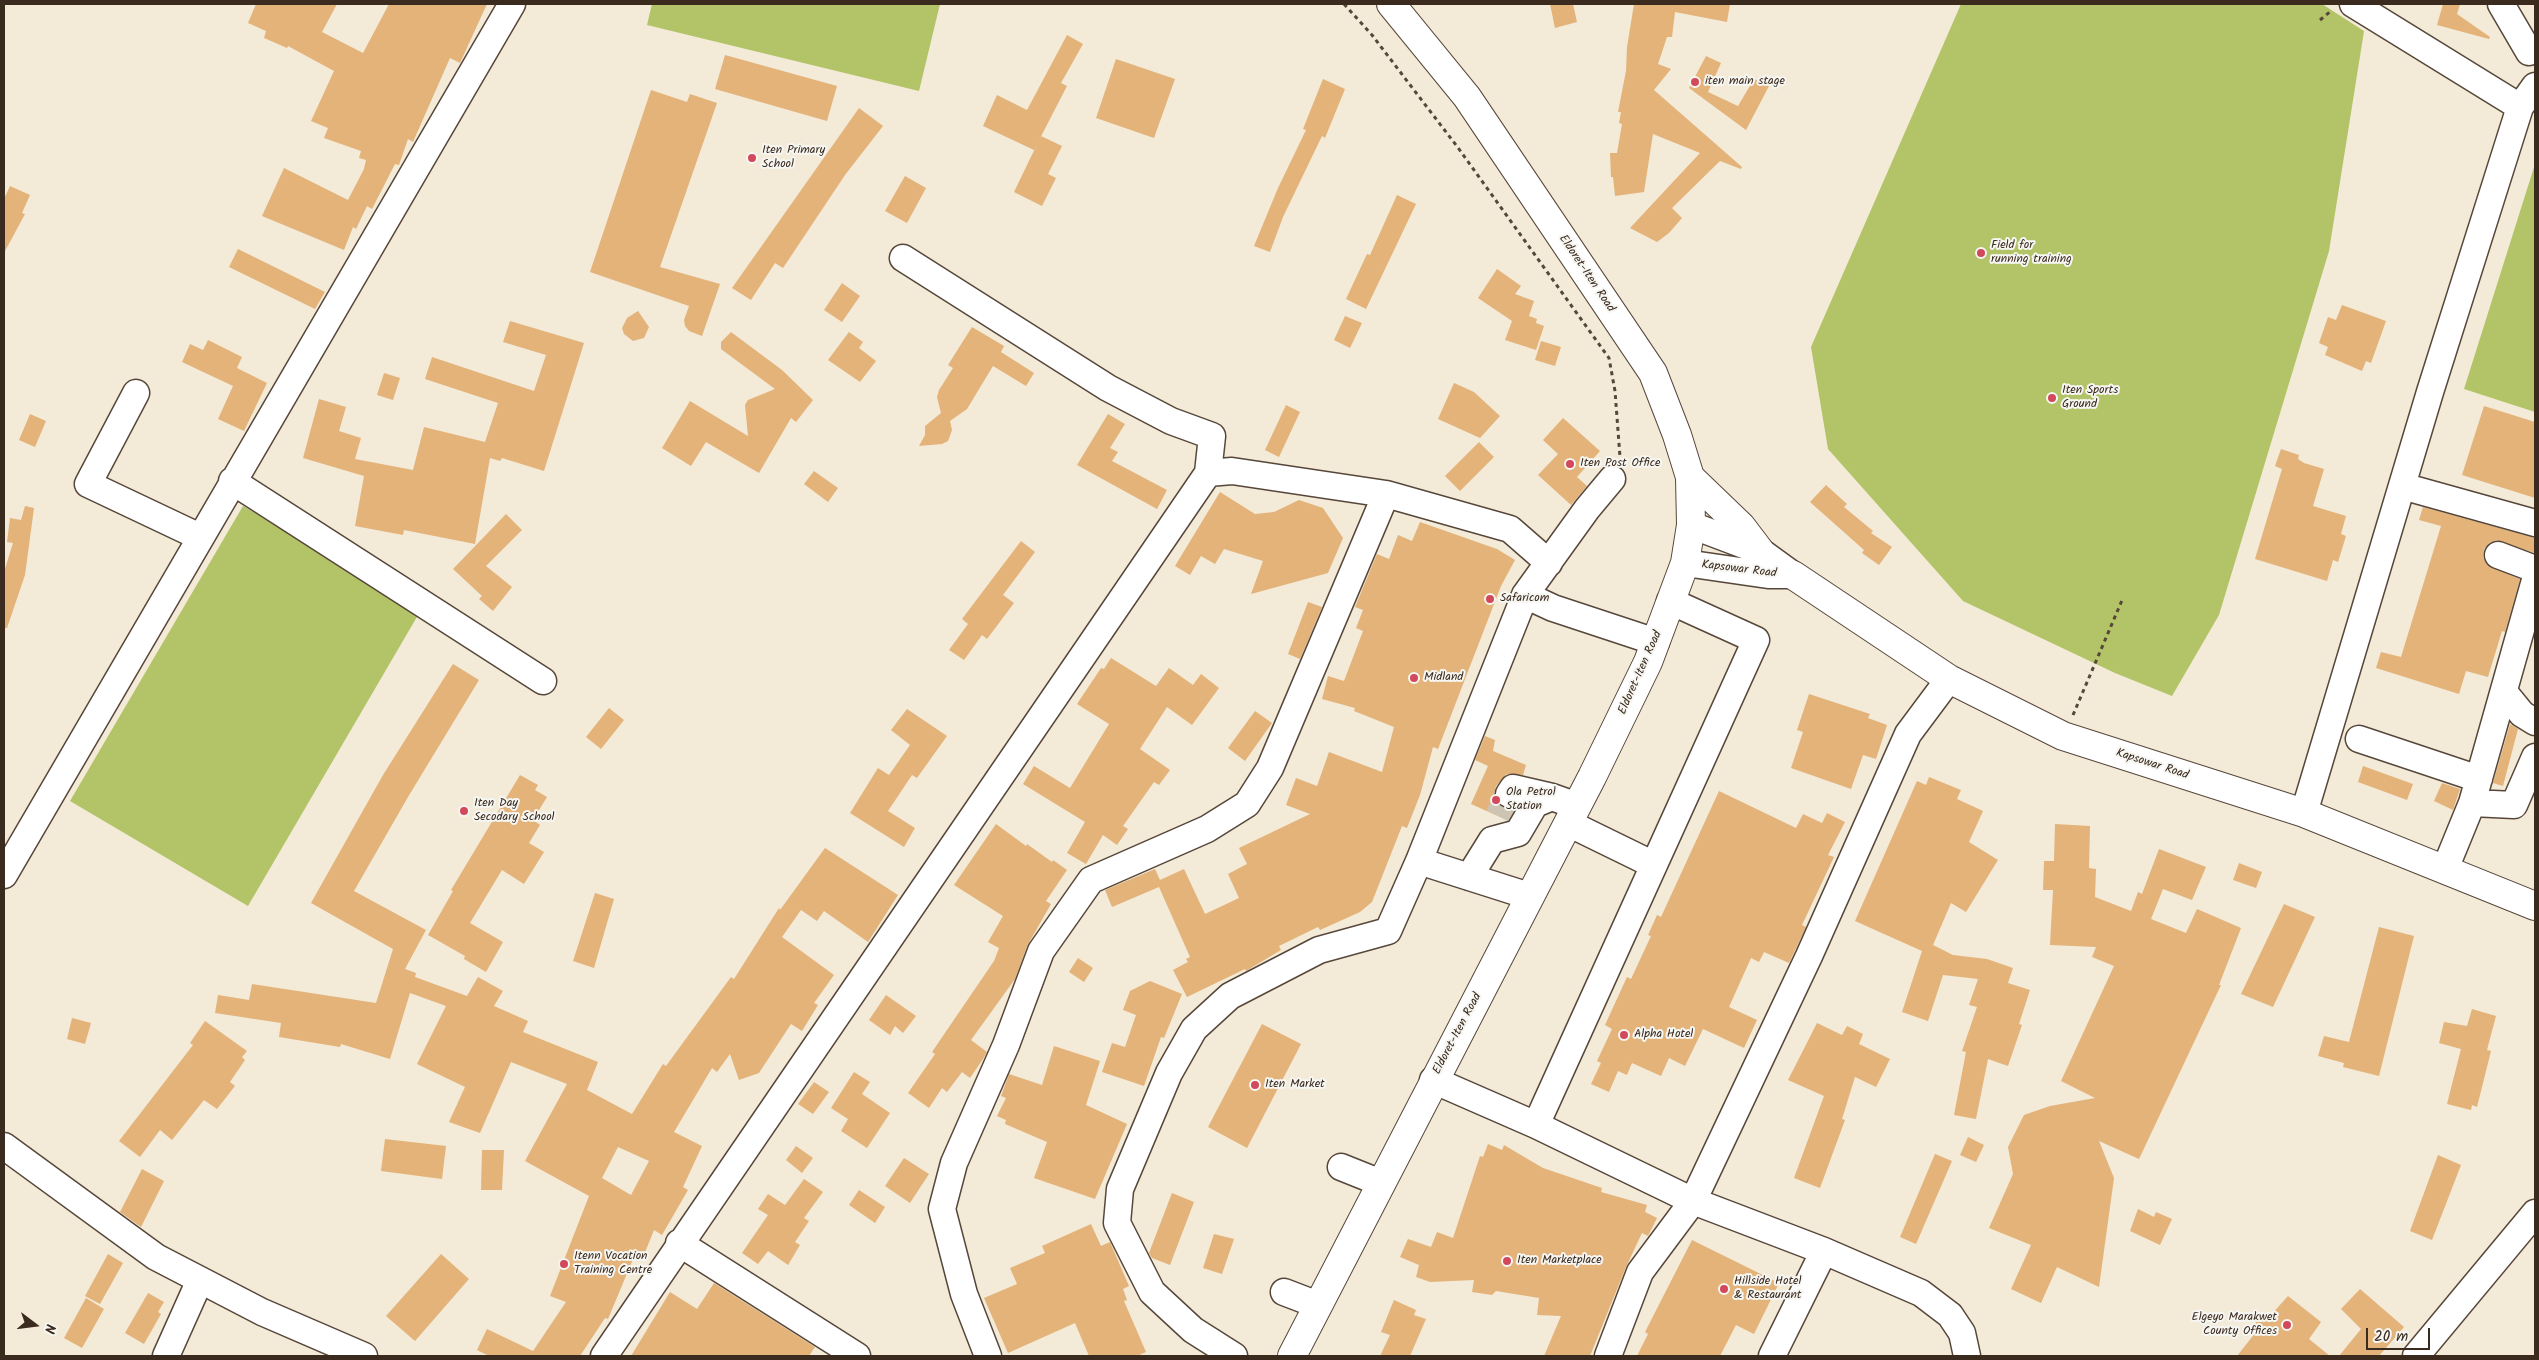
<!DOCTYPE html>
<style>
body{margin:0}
#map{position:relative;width:2539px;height:1360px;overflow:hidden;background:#f3ead8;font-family:Kalam,sans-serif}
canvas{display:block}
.frame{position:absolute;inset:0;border:5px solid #3b2a1e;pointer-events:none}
.north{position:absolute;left:10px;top:1300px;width:50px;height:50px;-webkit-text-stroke:4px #f6f6f2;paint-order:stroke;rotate:105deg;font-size:14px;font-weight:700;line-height:20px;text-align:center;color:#3b2a1e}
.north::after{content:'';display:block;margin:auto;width:18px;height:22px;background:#3b2a1e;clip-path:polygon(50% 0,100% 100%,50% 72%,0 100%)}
.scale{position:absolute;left:2366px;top:1328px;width:64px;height:22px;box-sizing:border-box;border:2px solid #3b2a1e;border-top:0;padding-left:6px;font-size:15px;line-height:18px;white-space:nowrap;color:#3b2a1e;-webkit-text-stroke:4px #f6f6f2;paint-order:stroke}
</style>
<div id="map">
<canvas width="2539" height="1360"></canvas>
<div class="frame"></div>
<div class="north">N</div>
<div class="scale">20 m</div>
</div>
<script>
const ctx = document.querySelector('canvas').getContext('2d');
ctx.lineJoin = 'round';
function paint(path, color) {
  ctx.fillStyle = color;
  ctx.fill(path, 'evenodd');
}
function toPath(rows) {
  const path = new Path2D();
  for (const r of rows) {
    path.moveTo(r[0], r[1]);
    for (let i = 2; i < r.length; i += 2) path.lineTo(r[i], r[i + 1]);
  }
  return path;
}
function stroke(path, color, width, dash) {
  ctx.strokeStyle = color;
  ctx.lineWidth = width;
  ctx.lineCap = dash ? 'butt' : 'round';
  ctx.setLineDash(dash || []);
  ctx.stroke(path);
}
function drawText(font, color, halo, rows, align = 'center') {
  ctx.font = font + ' Kalam,sans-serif';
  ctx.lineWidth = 4;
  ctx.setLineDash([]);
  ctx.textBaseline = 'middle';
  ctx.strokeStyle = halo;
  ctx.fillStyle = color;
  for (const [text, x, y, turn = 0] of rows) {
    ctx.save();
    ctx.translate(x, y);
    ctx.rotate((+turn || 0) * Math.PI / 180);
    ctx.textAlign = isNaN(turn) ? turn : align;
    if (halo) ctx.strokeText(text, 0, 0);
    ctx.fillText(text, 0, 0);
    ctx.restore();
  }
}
const green = toPath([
 [652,4,940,4,919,91,647,25],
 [1961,4,2322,4,2364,31,2329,251,2219,615,2172,696,2115,673,1963,601,1828,449,1811,347],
 [2535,164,2535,412,2464,389],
 [243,506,421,610,248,906,70,801]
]);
const building = toPath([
 [256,4,337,4,322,32,363,53,389,4,487,4,460,63,450,58,413,142,408,139,399,165,395,164,372,209,367,206,356,229,353,227,344,250,262,216,284,168,348,200,364,169,366,160,359,158,361,151,324,138,328,128,311,121,334,71,288,46,287,48,264,38,266,31,248,23],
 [1550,4,1573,4,1577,22,1555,28],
 [1634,4,1730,4,1727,22,1675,12,1672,37,1667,37,1658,64,1671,69,1654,90,1742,167,1741,169,1720,161,1672,208,1682,218,1669,233,1657,242,1630,228,1700,153,1653,134,1644,192,1615,196,1613,177,1611,177,1610,153,1617,153,1622,124,1619,123,1621,112,1618,112,1626,71,1627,47],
 [2443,4,2460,4,2457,14,2490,37,2489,39,2437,25],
 [1067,35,1083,44,1061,83,1067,86,1034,150,983,126,997,95,1027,110],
 [725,55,837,86,827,121,715,89],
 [1706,56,1721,63,1708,92,1738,106,1754,79,1769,86,1746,130,1689,88],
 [1116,59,1175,79,1154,138,1096,118],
 [1323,79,1345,89,1325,138,1322,136,1283,217,1270,252,1254,246,1278,188,1306,130,1303,129],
 [651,90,687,102,690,94,717,103,660,267,720,284,702,336,689,331,685,326,684,320,689,306,590,272],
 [859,108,883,126,845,175,783,268,775,263,751,300,732,288],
 [1041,136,1062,146,1048,174,1056,178,1042,206,1014,192],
 [905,176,926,188,907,223,885,211],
 [10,186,30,195,22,213,25,214,4,253,4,199],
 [1397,195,1416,204,1366,309,1346,299,1367,254,1370,255],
 [238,249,325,292,315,309,229,267],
 [1497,269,1521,286,1515,294,1534,301,1529,316,1537,319,1536,323,1544,326,1536,350,1505,340,1512,321,1478,298],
 [842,283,860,296,842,322,824,310],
 [2342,305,2386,321,2371,363,2366,361,2362,371,2325,355,2328,347,2319,343,2328,317,2336,320],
 [638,311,649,327,644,338,633,341,624,334,622,328,627,318],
 [1345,316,1362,323,1350,348,1334,340],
 [510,321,584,343,544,471,502,458,500,461,490,458,475,544,404,530,403,535,355,526,364,476,303,458,319,399,346,407,339,431,361,438,355,459,413,470,424,427,485,442,498,403,425,379,432,357,534,391,546,355,503,342],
 [972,327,1004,346,1001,352,1034,373,1026,386,993,366,967,409,950,421,952,430,948,441,942,444,919,446,925,435,925,426,941,413,937,397,939,390,953,368,948,365],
 [731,332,782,370,813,400,796,422,791,418,759,473,706,442,691,466,662,448,690,401,748,436,745,405,748,400,775,389,721,349,721,342],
 [849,332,863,342,859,348,876,361,860,382,828,360],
 [208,340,242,357,237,368,267,383,244,431,218,419,233,386,182,362,190,344,203,350],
 [1541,341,1561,347,1555,366,1535,360],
 [384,373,400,378,393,400,377,395],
 [1454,383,1474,392,1500,416,1480,438,1438,419],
 [1286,405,1300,412,1279,457,1265,450],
 [2484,406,2535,422,2535,498,2462,475],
 [30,414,46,421,35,447,19,440],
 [1108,414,1125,424,1110,448,1118,452,1112,461,1167,490,1157,509,1077,465],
 [1563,418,1600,451,1577,477,1587,486,1571,505,1538,475,1558,454,1543,440],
 [1479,442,1494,457,1460,491,1445,476],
 [2281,449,2299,455,2298,459,2304,463,2324,469,2313,506,2346,516,2341,534,2346,536,2338,562,2333,560,2327,581,2255,559,2282,469,2275,466],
 [814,471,838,488,828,502,804,484],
 [1826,485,1847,504,1844,507,1873,531,1871,533,1892,547,1879,565,1862,553,1864,550,1810,502],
 [1220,492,1255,514,1274,512,1299,500,1323,508,1343,538,1328,573,1251,594,1263,561,1224,549,1215,564,1201,556,1190,575,1175,566],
 [25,506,34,508,25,575,7,628,4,628,4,572,13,543,7,542,10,518,21,520],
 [2423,507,2535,538,2535,553,2496,540,2489,543,2484,549,2483,557,2487,565,2520,579,2505,632,2502,631,2488,677,2466,671,2459,694,2376,668,2381,652,2401,657,2441,526,2419,520],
 [506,514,522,530,486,566,512,587,493,611,479,599,482,596,453,569],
 [1420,522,1497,549,1515,560,1501,586,1438,749,1433,747,1420,795,1407,828,1402,826,1372,902,1360,912,1320,930,1318,927,1279,946,1281,950,1246,971,1245,969,1187,997,1173,970,1188,962,1186,959,1190,957,1159,887,1112,907,1105,890,1155,869,1160,880,1184,869,1205,914,1239,898,1228,874,1247,864,1239,848,1310,814,1286,805,1296,778,1317,786,1329,752,1382,772,1394,727,1354,711,1355,708,1322,699,1328,676,1344,681,1363,631,1356,628,1363,610,1355,607,1377,554,1389,559,1398,535,1412,541],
 [1021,541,1035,552,1003,595,1014,603,987,639,982,635,964,660,949,650,968,624,962,619],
 [1308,602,1322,607,1300,659,1288,654],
 [1111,658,1156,686,1169,668,1193,685,1201,674,1219,688,1192,725,1167,707,1140,749,1170,770,1159,785,1154,782,1123,826,1128,829,1117,845,1103,835,1086,864,1067,853,1085,822,1023,784,1034,766,1070,788,1109,724,1077,704,1101,668,1104,669],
 [453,664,479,680,408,797,354,891,426,930,405,969,416,973,415,977,467,996,478,977,503,991,494,1006,528,1021,523,1032,598,1062,587,1090,632,1114,663,1064,666,1066,731,977,734,979,779,908,780,910,825,848,898,895,868,942,824,911,817,921,801,910,782,937,834,975,814,1003,818,1005,802,1031,791,1024,759,1073,739,1080,730,1054,717,1072,712,1068,674,1132,702,1146,683,1187,688,1190,662,1235,654,1230,644,1255,636,1252,608,1319,605,1318,580,1356,489,1356,477,1350,487,1329,533,1351,566,1302,550,1296,589,1196,525,1161,567,1084,511,1062,480,1133,449,1122,465,1087,417,1064,446,1006,410,993,390,1059,341,1044,340,1047,279,1037,281,1023,215,1013,218,995,249,1000,252,984,376,1003,393,949,311,903,383,775],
 [618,1147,649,1161,631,1195,602,1178],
 [1809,694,1870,714,1868,718,1887,725,1876,759,1863,755,1851,789,1791,768,1803,732,1797,730],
 [609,708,624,720,601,749,586,737],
 [907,709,947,736,917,778,912,775,888,811,915,828,904,847,850,813,878,768,889,775,910,745,891,730],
 [1255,711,1272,723,1245,761,1228,748],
 [2510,724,2518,729,2503,786,2493,783],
 [1485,736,1495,740,1493,751,1526,765,1523,775,1507,774,1496,786,1494,794,1500,806,1508,809,1516,807,1507,820,1471,804,1488,766,1475,760],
 [2363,766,2413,784,2407,800,2358,782],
 [520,775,538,785,535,790,547,797,533,820,540,825,529,843,544,852,524,884,502,870,470,923,503,942,486,972,464,959,465,956,428,935,453,891,451,890],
 [1929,777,1961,790,1957,799,1983,811,1969,842,1998,860,1966,912,1951,903,1933,945,1953,955,1987,959,2013,968,2008,983,2030,990,2019,1024,2022,1025,2008,1066,1988,1059,1976,1119,1954,1115,1966,1052,1962,1051,1977,1007,1969,1005,1978,979,1943,975,1928,1021,1902,1012,1922,951,1855,921,1917,781,1926,785],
 [2442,783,2460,789,2453,810,2434,801],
 [1719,791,1796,828,1803,814,1822,823,1827,813,1845,822,1828,855,1834,857,1802,925,1806,927,1789,963,1764,952,1759,962,1751,958,1729,1007,1757,1020,1744,1048,1703,1029,1685,1066,1669,1058,1661,1076,1632,1063,1627,1075,1618,1071,1609,1092,1591,1084,1601,1063,1597,1061,1612,1029,1605,1025,1627,977,1631,979,1651,936,1648,935,1657,915,1661,917],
 [996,824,1026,846,1027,844,1052,862,1053,860,1067,870,1046,901,1051,904,1027,946,1015,979,971,1040,987,1052,983,1059,970,1078,962,1072,947,1092,942,1088,929,1108,908,1093,935,1054,932,1052,994,961,999,948,988,942,1003,916,954,885],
 [2055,824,2090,826,2089,868,2096,869,2095,897,2131,911,2138,892,2142,894,2159,849,2206,867,2192,900,2163,889,2151,919,2186,933,2197,909,2241,928,2219,985,2221,985,2139,1159,2099,1141,2114,1178,2099,1287,2057,1267,2041,1303,2011,1289,2031,1245,1989,1228,2013,1174,2008,1147,2024,1115,2050,1106,2095,1098,2061,1081,2114,966,2092,957,2096,947,2050,945,2053,890,2043,890,2044,861,2054,861],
 [2239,863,2262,872,2256,888,2233,880],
 [595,893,614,899,594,968,573,961],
 [2284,904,2315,917,2273,1007,2241,994],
 [2379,927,2414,936,2379,1076,2343,1067,2344,1063,2318,1056,2324,1036,2349,1042],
 [1078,958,1093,968,1084,982,1069,972],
 [1150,981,1182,994,1164,1038,1161,1037,1144,1086,1102,1072,1112,1043,1125,1047,1136,1015,1123,1010,1130,991],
 [886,995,916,1016,903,1033,895,1026,890,1035,869,1020],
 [2472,1009,2496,1016,2487,1050,2491,1051,2477,1107,2472,1105,2471,1110,2447,1104,2461,1049,2439,1043,2444,1022,2467,1026],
 [72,1018,91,1023,85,1044,67,1039],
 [205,1021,247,1051,242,1057,245,1060,230,1082,235,1086,217,1109,204,1100,172,1140,160,1130,140,1157,119,1141,193,1045,190,1043],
 [1817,1023,1842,1035,1847,1026,1863,1034,1859,1044,1890,1059,1876,1087,1855,1077,1842,1119,1845,1120,1820,1188,1794,1178,1824,1096,1788,1080],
 [1262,1024,1301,1044,1247,1148,1208,1127],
 [1054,1046,1100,1061,1086,1105,1127,1124,1095,1199,1034,1178,1047,1142,1005,1124,1006,1120,997,1116,1006,1098,1001,1096,1009,1074,1042,1085],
 [854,1072,870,1082,862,1094,890,1113,867,1148,841,1131,848,1119,831,1108],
 [814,1082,829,1092,813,1114,798,1104],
 [1968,1137,1984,1145,1976,1162,1960,1155],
 [385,1139,446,1146,442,1179,381,1171],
 [1488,1144,1502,1150,1504,1145,1543,1168,1602,1188,1601,1192,1647,1205,1645,1212,1657,1218,1648,1236,1642,1233,1626,1267,1590,1356,1544,1356,1561,1316,1537,1315,1539,1298,1496,1291,1492,1295,1472,1292,1474,1280,1430,1282,1416,1277,1419,1265,1400,1257,1408,1239,1431,1247,1437,1232,1453,1238,1480,1156,1483,1157],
 [796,1146,813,1158,802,1173,786,1160],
 [482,1150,504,1150,502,1190,481,1190],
 [1935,1154,1952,1161,1916,1244,1900,1237],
 [2438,1155,2461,1165,2432,1240,2410,1231],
 [904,1158,929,1174,910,1203,885,1186],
 [142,1169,164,1181,141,1227,120,1212],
 [804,1179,823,1192,804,1218,809,1221,795,1242,800,1245,788,1265,768,1251,758,1264,742,1253,768,1215,758,1209,768,1194,785,1205],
 [859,1190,885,1207,875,1223,849,1205],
 [1172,1193,1194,1202,1170,1265,1152,1258,1149,1253],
 [2138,1209,2154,1217,2156,1212,2172,1219,2160,1245,2130,1231],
 [1091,1224,1101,1246,1110,1242,1129,1286,1123,1289,1127,1300,1124,1301,1146,1352,1137,1356,1089,1356,1075,1323,1008,1353,984,1298,1017,1284,1010,1268,1045,1253,1042,1246],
 [1214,1234,1234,1239,1222,1274,1203,1268],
 [1692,1240,1779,1283,1754,1334,1736,1325,1720,1356,1637,1356,1648,1334,1645,1332],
 [108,1254,123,1263,100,1304,85,1296],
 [441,1254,469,1279,415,1341,386,1316],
 [714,1283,815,1347,809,1356,631,1356,670,1292,697,1309],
 [2360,1289,2404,1327,2379,1356,2339,1356,2361,1329,2341,1309],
 [148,1293,164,1302,158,1312,161,1314,144,1344,125,1333],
 [2288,1296,2321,1322,2309,1339,2330,1356,2237,1356,2256,1332,2252,1327,2265,1312,2270,1316],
 [86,1298,104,1309,82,1348,64,1338],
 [1394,1300,1416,1310,1414,1315,1426,1319,1410,1356,1380,1356,1390,1335,1381,1332]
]);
const minorTunnel = toPath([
 [1498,816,1509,794]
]);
const path = toPath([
 [1344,4,1372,35,1459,149,1609,358,1615,391,1620,457],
 [2320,20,2331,11],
 [2073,715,2123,598]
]);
const minor = toPath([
 [2353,4,2520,107],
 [2501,4,2529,52],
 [903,258,1108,388,1171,421,1212,436,1208,473],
 [136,393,88,484,200,537],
 [232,481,543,681],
 [2402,486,2535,523],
 [1691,525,1760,551,1793,575],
 [2498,555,2535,569],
 [1685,563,1768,575,1793,575],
 [1525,595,1553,608,1656,642],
 [2504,692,2522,714,2535,722],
 [2359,739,2479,779],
 [1509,794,1513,788,1552,797],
 [2472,803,2514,805,2535,757],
 [2304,813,2430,392,2520,107,2535,86],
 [1568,823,1654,865],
 [1419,861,1529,896],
 [2445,869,2472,803,2535,580],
 [4,875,512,4],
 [1469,877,1492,840,1518,833,1535,804,1552,797,1577,806],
 [1433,1080,1536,1125,1693,1201,1824,1251,1921,1293,1950,1315,1962,1333,1967,1356],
 [1536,1125,1756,640,1670,601],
 [4,1146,156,1257,262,1312,364,1356],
 [1341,1167,1381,1183],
 [679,1243,857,1356],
 [1284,1292,1318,1305],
 [166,1356,200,1280],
 [604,1356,1208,473,1232,471,1386,494,1510,529,1549,563],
 [988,1356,964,1294,942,1209,954,1163,1006,1045,1041,951,1091,880,1207,829,1247,804,1270,768,1386,494],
 [1234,1356,1193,1330,1152,1292,1117,1223,1120,1189,1169,1073,1194,1029,1230,996,1319,950,1388,931,1419,861,1525,595,1587,509,1612,479],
 [1608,1356,1640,1272,1693,1201,1809,956,1908,734,1949,679],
 [1772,1356,1824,1251],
 [2416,1356,2535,1213]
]);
const major = toPath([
 [1690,477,1741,526,1760,551],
 [1793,575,1949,679,2063,736,2304,813,2535,906],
 [1292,1356,1592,777,1648,662,1685,563,1691,525,1690,477,1677,435,1653,373,1467,97,1391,4]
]);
const markers = [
 [1695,82,5,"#d1495b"],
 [752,158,5,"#d1495b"],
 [1981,253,5,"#d1495b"],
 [2052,398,5,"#d1495b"],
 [1570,464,5,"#d1495b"],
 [1490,599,5,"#d1495b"],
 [1414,678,5,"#d1495b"],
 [1496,800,5,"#d1495b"],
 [464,811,5,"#d1495b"],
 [1624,1035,5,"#d1495b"],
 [1255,1085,5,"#d1495b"],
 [1507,1261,5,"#d1495b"],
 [564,1264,5,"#d1495b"],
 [1724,1289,5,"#d1495b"],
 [2287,1325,5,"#d1495b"]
];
const poiNames = [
 ["iten main stage",1705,82],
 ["Iten Primary",762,151],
 ["School",762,165],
 ["Field for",1991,246],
 ["running training",1991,260],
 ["Iten Sports",2062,391],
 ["Ground",2062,405],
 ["Iten Post Office",1580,464],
 ["Safaricom",1500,599],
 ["Midland",1424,678],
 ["Ola Petrol",1506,793],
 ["Station",1506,807],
 ["Iten Day",474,804],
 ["Secodary School",474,818],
 ["Alpha Hotel",1634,1035],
 ["Iten Market",1265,1085],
 ["Itenn Vocation",574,1257],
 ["Training Centre",574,1271],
 ["Iten Marketplace",1517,1261],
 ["Hillside Hotel",1734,1282],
 ["& Restaurant",1734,1296],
 ["Elgeyo Marakwet",2277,1318,"right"],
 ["County Offices",2277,1332,"right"]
];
const streetNames = [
 ["Eldoret-Iten Road",1586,274,56],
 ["Kapsowar Road",1739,570,7],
 ["Eldoret-Iten Road",1641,673,-66],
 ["Kapsowar Road",2152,765,18],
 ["Eldoret-Iten Road",1458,1034,-62]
];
paint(green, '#b2c467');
paint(building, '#e3b379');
stroke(minorTunnel, '#cec4b3', 26, [26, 13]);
stroke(minor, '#57473a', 29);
stroke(major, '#57473a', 30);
stroke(path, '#57473a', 3, [4, 4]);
stroke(minor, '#fff', 26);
stroke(major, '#fff', 28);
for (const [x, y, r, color] of markers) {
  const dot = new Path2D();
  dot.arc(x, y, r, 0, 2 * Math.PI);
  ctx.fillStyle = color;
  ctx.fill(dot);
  stroke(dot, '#f6f6f2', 2);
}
drawText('12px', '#3b2a1e', '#f6f6f2', poiNames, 'left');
drawText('12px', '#3b2a1e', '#f6f6f2', streetNames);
</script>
